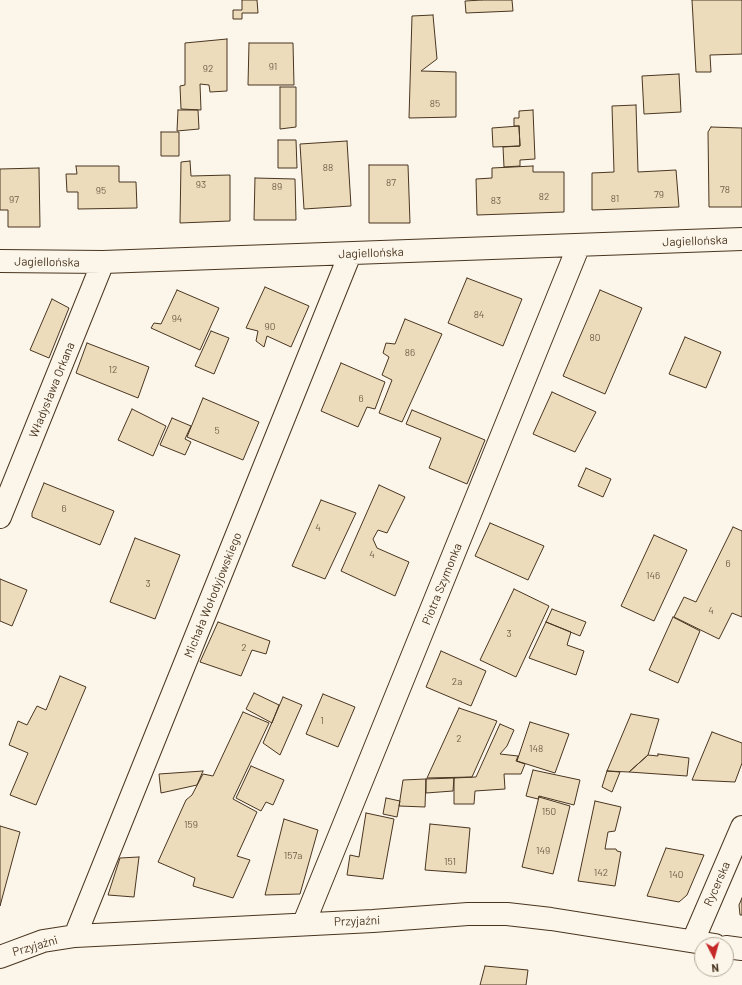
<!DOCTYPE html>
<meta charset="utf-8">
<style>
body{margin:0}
#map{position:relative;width:742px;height:985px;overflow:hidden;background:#fbf6e9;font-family:Barlow,sans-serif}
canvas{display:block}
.north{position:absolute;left:694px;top:937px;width:40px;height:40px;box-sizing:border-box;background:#fbf6e9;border:1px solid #b4a999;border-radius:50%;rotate:174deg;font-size:11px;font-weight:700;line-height:16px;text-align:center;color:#4a3520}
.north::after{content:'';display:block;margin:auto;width:14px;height:18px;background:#c62828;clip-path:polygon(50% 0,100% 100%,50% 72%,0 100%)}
</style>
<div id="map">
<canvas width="742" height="985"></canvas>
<div class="north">N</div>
</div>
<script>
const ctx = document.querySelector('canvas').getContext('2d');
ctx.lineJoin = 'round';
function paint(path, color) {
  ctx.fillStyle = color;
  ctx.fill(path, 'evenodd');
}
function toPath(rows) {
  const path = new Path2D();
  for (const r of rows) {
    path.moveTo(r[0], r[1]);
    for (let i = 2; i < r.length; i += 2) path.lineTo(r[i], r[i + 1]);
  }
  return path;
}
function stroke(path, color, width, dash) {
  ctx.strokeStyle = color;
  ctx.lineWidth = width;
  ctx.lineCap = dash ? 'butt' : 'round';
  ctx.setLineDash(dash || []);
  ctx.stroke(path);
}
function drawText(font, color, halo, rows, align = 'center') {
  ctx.font = font + ' Barlow,sans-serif';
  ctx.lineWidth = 3;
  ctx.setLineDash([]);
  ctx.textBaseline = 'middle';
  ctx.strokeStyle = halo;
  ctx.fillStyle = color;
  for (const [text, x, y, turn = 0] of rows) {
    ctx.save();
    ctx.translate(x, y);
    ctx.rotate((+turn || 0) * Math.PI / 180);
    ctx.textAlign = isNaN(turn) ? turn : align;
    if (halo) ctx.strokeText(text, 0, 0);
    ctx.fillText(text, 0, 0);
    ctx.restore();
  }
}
const building = toPath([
 [242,0,257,0,258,13,242,13,242,19,233,19,233,10,242,10,242,0],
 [482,0,512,0,513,11,466,13,465,1,482,0],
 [692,0,742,0,742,54,710,55,711,72,696,72,692,0],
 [433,15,437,59,421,71,456,72,456,117,409,118,412,16,433,15],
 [227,39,227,91,210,92,209,85,200,84,201,110,181,109,180,86,185,85,185,43,227,39],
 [249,43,293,43,294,85,248,85,249,43],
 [679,74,681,112,644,114,642,76,679,74],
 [280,87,296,87,296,127,280,129,280,87],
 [636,105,638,172,676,170,679,207,592,210,592,173,614,172,612,106,636,105],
 [178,110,198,110,199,129,177,131,178,110],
 [533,110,535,159,520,160,520,166,504,167,503,147,520,146,519,126,514,126,514,118,519,118,519,111,533,110],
 [519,126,520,146,493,147,492,128,519,126],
 [711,127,742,128,742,207,709,207,708,132,711,127],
 [161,132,179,132,179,156,161,156,161,132],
 [278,140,296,140,297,168,278,168,278,140],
 [347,141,351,206,304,209,300,144,347,141],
 [190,161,191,176,230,175,230,221,180,223,181,162,190,161],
 [369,165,408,165,410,223,369,223,369,165],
 [76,166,119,166,119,182,136,182,137,208,78,209,78,192,67,192,66,174,77,174,76,166],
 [533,166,533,172,564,172,564,212,477,215,476,179,492,178,492,168,533,166],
 [39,168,40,227,8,227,8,210,0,210,0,169,39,168],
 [255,178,295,179,296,220,254,220,255,178],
 [467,278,522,299,503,346,448,323,467,278],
 [265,287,309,306,291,347,267,336,264,347,256,341,258,331,246,328,265,287],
 [177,290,219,308,200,350,151,328,154,323,161,324,177,290],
 [600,290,642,308,605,394,563,376,600,290],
 [52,299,69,308,49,358,30,350,52,299],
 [405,319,442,334,402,422,379,413,392,380,382,375,389,357,383,353,386,343,395,344,405,319],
 [211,331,229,338,214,374,195,366,211,331],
 [685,337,721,352,706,388,669,374,685,337],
 [87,343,149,367,138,398,76,373,87,343],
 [341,363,385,382,375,409,367,407,358,427,321,411,341,363],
 [552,392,596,412,575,452,533,434,552,392],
 [203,398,259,422,243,460,187,437,203,398],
 [132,409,166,426,153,456,118,440,132,409],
 [412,410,485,440,467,484,429,468,441,438,406,424,412,410],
 [172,418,191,426,185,439,191,442,185,455,160,445,172,418],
 [586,468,611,479,603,497,578,486,586,468],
 [44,483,114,511,100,545,32,517,32,513,44,483],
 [379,485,405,497,387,533,378,530,373,539,377,548,409,562,395,596,341,571,379,485],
 [321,500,356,513,325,579,292,566,321,500],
 [490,523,544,546,528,580,475,556,490,523],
 [733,527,742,531,742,617,732,613,719,639,674,617,684,597,696,602,733,527],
 [654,535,687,550,654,621,621,606,654,535],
 [135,538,180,555,155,619,110,602,135,538],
 [0,579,27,590,12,626,0,621,0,579],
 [514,589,549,606,516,677,480,660,514,589],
 [552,609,586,622,580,636,546,622,552,609],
 [673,617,700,631,678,683,649,670,673,617],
 [218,622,270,641,266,654,252,650,241,676,200,662,218,622],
 [546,622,571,632,567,645,584,651,576,675,529,658,546,622],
 [441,651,486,671,471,706,426,687,441,651],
 [60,676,86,687,36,805,10,795,28,753,9,745,18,721,27,725,37,706,46,710,60,676],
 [254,693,279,705,272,723,246,709,254,693],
 [323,694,355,707,338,747,306,734,323,694],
 [283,697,302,705,280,755,263,743,283,697],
 [459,708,497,721,472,777,427,778,459,708],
 [243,712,269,723,233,799,257,812,237,856,250,860,233,898,193,886,195,878,158,862,186,800,192,795,203,774,213,776,243,712],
 [631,714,659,719,648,755,629,772,607,771,631,714],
 [530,722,569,734,555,773,517,761,530,722],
 [500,724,514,730,507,746,500,754,518,756,516,761,525,764,521,774,504,774,505,789,475,791,474,804,454,804,454,778,476,777,500,724],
 [712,732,742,743,742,763,735,782,692,780,712,732],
 [658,754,689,758,687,776,629,772,648,755,658,756,658,754],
 [251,766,284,780,273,805,266,802,261,811,236,798,251,766],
 [533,770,580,780,574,805,539,796,538,799,526,796,533,770],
 [203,771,197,785,161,793,159,774,203,771],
 [607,771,620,772,612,792,602,787,607,771],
 [454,778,453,791,426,793,426,779,454,778],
 [426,779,425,807,399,806,403,780,426,779],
 [539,797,570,806,553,874,522,867,539,797],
 [386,798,400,801,397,817,383,814,386,798],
 [595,801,621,807,615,831,608,832,605,849,616,849,617,851,621,852,615,886,578,881,595,801],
 [366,813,394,819,383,879,347,875,350,855,359,857,366,813],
 [284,819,318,830,300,894,265,895,284,819],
 [430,824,470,828,466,873,425,870,430,824],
 [0,826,20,832,0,906,0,826],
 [666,848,704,855,687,895,679,902,647,896,666,848],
 [139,857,134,897,108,895,120,858,139,857],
 [742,898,742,915,740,915,739,905,742,898],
 [485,966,528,970,526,985,480,985,485,966]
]);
const minor = toPath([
 [0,261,103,262,742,239],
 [0,517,103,262],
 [304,923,579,245],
 [75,936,350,254],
 [693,941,742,827],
 [726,947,742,949],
 [0,957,43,941,75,936,373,921,468,914,507,914,551,919,715,945]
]);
const numberNames = [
 ["91",273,67],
 ["92",208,69],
 ["85",435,104],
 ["88",328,168],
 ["87",391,183],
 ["93",201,185],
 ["89",277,187],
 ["78",725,190],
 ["95",101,191],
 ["79",659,195],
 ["82",544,197],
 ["81",615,199],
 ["97",14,200],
 ["83",496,201],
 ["84",479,315],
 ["94",177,319],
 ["90",270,327],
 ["80",595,338],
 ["86",410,353],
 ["12",113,370],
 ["6",361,399],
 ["5",217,431],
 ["6",64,509],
 ["4",318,528],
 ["4",372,555],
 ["6",728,564],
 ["146",653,576],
 ["3",148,584],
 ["4",711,611],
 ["3",509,634],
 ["2",244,648],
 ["2a",457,682],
 ["1",322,721],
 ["2",459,739],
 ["148",536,749],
 ["150",549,812],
 ["159",191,825],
 ["149",543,851],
 ["157a",293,856],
 ["151",450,862],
 ["142",601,873],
 ["140",676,875]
];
const streetNames = [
 ["Jagiellońska",695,241,-2],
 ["Jagiellońska",371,253,-2],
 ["Jagiellońska",47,262,1],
 ["Władysława Orkana",52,390,-68],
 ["Piotra Szymonka",442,584,-68],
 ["Michała Wołodyjowskiego",213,595,-68],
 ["Rycerska",717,884,-66],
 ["Przyjaźni",357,921,-2],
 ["Przyjaźni",35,946,-16]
];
paint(building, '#ecdcbc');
stroke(building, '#4a3520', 1);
stroke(minor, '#4a3520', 24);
stroke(minor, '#fbf6e9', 22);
drawText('10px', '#725f47', null, numberNames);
drawText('12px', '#4a3520', '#fbf6e9', streetNames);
</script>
